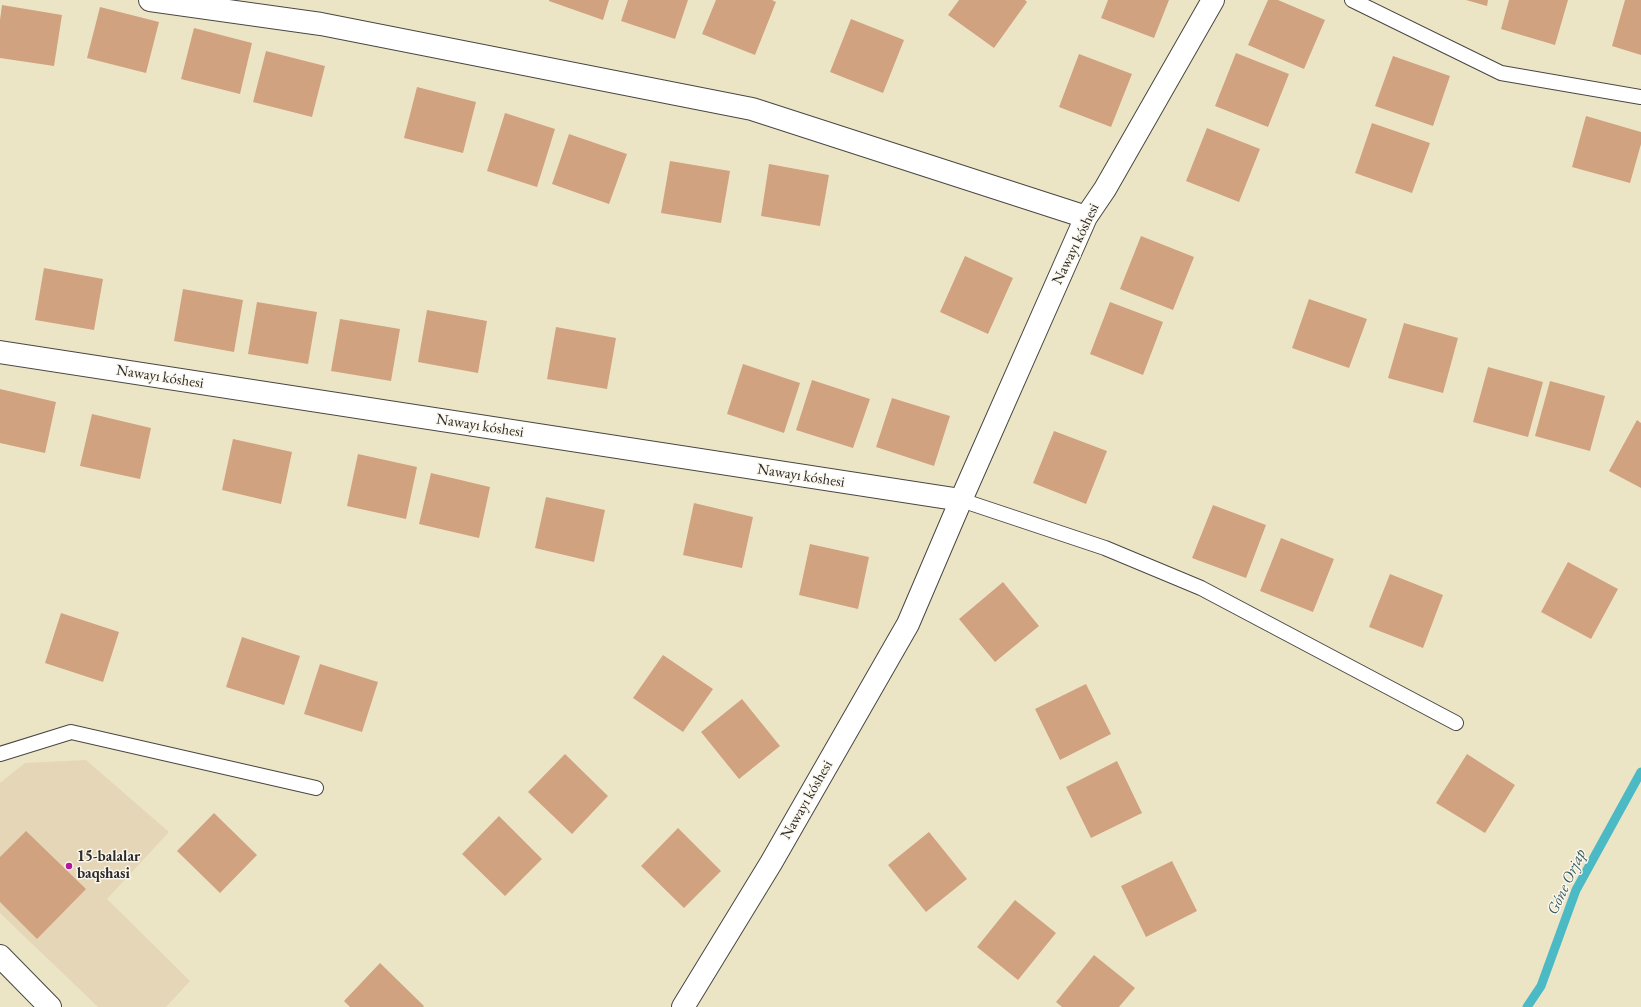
<!DOCTYPE html>
<meta charset="utf-8">
<style>
body{margin:0}
canvas{display:block;background:#ece5c5}
</style>
<canvas width="1641" height="1007"></canvas>
<script>
const ctx = document.querySelector('canvas').getContext('2d');
ctx.lineJoin = 'round';
function paint(path, color) {
  ctx.fillStyle = color;
  ctx.fill(path, 'evenodd');
}
function toPath(rows) {
  const path = new Path2D();
  for (const r of rows) {
    path.moveTo(r[0], r[1]);
    for (let i = 2; i < r.length; i += 2) path.lineTo(r[i], r[i + 1]);
  }
  return path;
}
function stroke(path, color, width, dash) {
  ctx.strokeStyle = color;
  ctx.lineWidth = width;
  ctx.lineCap = dash ? 'butt' : 'round';
  ctx.setLineDash(dash || []);
  ctx.stroke(path);
}
function drawText(font, color, halo, rows, align = 'center') {
  ctx.font = font + ' "EB Garamond",serif';
  ctx.lineWidth = 3;
  ctx.setLineDash([]);
  ctx.textBaseline = 'middle';
  ctx.strokeStyle = halo;
  ctx.fillStyle = color;
  for (const [text, x, y, turn = 0] of rows) {
    ctx.save();
    ctx.translate(x, y);
    ctx.rotate((+turn || 0) * Math.PI / 180);
    ctx.textAlign = isNaN(turn) ? turn : align;
    if (halo) ctx.strokeText(text, 0, 0);
    ctx.fillText(text, 0, 0);
    ctx.restore();
  }
}
const built = toPath([
 [86,760,169,832,107,899,190,981,166,1007,98,1007,0,913,0,783,25,763]
]);
const stream = toPath([
 [1527,1007,1541,986,1576,890,1641,772]
]);
const building = toPath([
 [549,0,609,0,603,20,549,1],
 [628,0,688,0,675,39,621,21],
 [716,0,772,0,776,2,755,55,702,34],
 [959,0,1025,0,1027,2,994,48,948,15],
 [1108,0,1169,0,1154,38,1101,18],
 [1268,0,1278,0,1325,20,1304,69,1248,45],
 [1466,0,1488,0,1487,6],
 [1509,0,1568,0,1555,45,1501,29],
 [1625,0,1641,0,1641,55,1612,46],
 [2,5,62,15,54,66,0,58,0,20],
 [100,7,159,22,146,73,87,58],
 [851,19,904,40,883,93,830,72],
 [194,28,252,43,240,94,181,79],
 [266,51,325,66,312,117,253,102],
 [1236,53,1289,74,1268,127,1215,106],
 [1079,54,1132,74,1111,127,1059,107],
 [1393,56,1450,76,1433,126,1375,106],
 [417,87,476,102,463,153,404,138],
 [505,113,555,129,537,187,487,171],
 [1586,116,1641,132,1641,144,1630,183,1572,167],
 [1372,123,1430,143,1412,193,1355,173],
 [1207,128,1260,149,1239,202,1186,181],
 [569,134,627,154,609,204,552,184],
 [670,161,730,171,721,223,661,213],
 [769,164,829,175,820,226,761,216],
 [1141,236,1194,257,1173,310,1120,289],
 [965,256,1013,278,988,334,940,312],
 [44,268,103,279,94,330,35,320],
 [183,289,243,300,234,352,174,341],
 [1309,299,1367,319,1349,368,1292,348],
 [257,302,317,312,308,364,248,354],
 [1110,302,1163,322,1143,375,1090,354],
 [427,310,487,321,478,373,418,362],
 [340,319,400,329,391,381,331,371],
 [1404,323,1458,338,1443,393,1388,378],
 [556,327,616,338,607,389,547,379],
 [743,364,800,383,784,433,727,414],
 [1488,367,1543,382,1528,437,1473,422],
 [812,380,870,399,853,448,796,430],
 [1550,381,1605,396,1590,451,1535,436],
 [0,389,56,402,45,453,0,443],
 [892,398,950,416,934,466,876,447],
 [92,414,151,428,140,479,80,466],
 [1637,420,1641,423,1641,488,1609,471],
 [1054,431,1107,451,1086,504,1033,483],
 [233,439,292,452,281,504,222,490],
 [358,454,417,467,406,519,347,506],
 [431,473,490,487,479,538,419,524],
 [546,497,605,510,594,562,535,548],
 [694,503,753,517,742,568,683,555],
 [1213,505,1266,525,1246,578,1192,558],
 [1281,538,1334,559,1313,612,1260,591],
 [810,544,869,557,858,609,799,595],
 [1568,562,1618,589,1591,639,1541,612],
 [1390,574,1443,595,1423,648,1369,627],
 [1003,582,1039,626,995,662,959,619],
 [61,613,119,632,103,682,45,663],
 [242,637,300,656,284,705,226,687],
 [663,655,713,689,683,732,633,698],
 [320,664,378,682,362,732,304,714],
 [1086,684,1111,734,1060,760,1035,709],
 [742,699,780,746,739,779,701,732],
 [565,754,608,796,572,834,528,792],
 [1467,754,1515,785,1485,833,1436,803],
 [1117,761,1142,813,1091,838,1066,787],
 [214,813,257,855,220,893,177,851],
 [499,816,542,859,505,896,462,854],
 [678,828,721,871,684,908,641,866],
 [26,831,86,889,37,939,0,902,0,857],
 [929,832,967,879,926,912,888,865],
 [1172,861,1197,911,1146,937,1121,886],
 [1015,900,1056,933,1018,980,977,947],
 [1094,955,1135,988,1119,1007,1062,1007,1056,1002],
 [380,963,424,1006,423,1007,350,1007,344,1001]
]);
const service = toPath([
 [1352,0,1501,73,1641,97],
 [961,500,1105,548,1201,588,1456,723],
 [0,754,71,732,316,788]
]);
const minor = toPath([
 [150,0,321,24,752,109,1086,217],
 [0,352,961,500],
 [0,956,50,1007],
 [683,1007,771,863,908,624,961,500,1086,217,1105,189,1213,0]
]);
const markers = [
 [69,866,4,"#b5179e"]
];
const streetNames = [
 ["Nawayı kóshesi",1076,244,-64],
 ["Nawayı kóshesi",160,377,9],
 ["Nawayı kóshesi",480,426,9],
 ["Nawayı kóshesi",801,476,9],
 ["Nawayı kóshesi",807,800,-60]
];
const poiNames = [
 ["15-balalar",77,857],
 ["baqshasi",77,874]
];
const waterNames = [
 ["Góne Orjap",1567,882,-65]
];
paint(built, '#e5d6b7');
stroke(stream, '#4cbac4', 9);
paint(building, '#d1a280');
stroke(service, '#484742', 16);
stroke(minor, '#484742', 24);
stroke(service, '#fff', 14);
stroke(minor, '#fff', 22);
for (const [x, y, r, color] of markers) {
  const dot = new Path2D();
  dot.arc(x, y, r, 0, 2 * Math.PI);
  ctx.fillStyle = color;
  ctx.fill(dot);
  stroke(dot, '#fbf7ec', 1.5);
}
drawText('15px', '#2b2b2b', '#fbf7ec', streetNames);
drawText('bold 15px', '#2b2b2b', '#fbf7ec', poiNames, 'left');
drawText('italic 16px', '#375d61', '#fbf7ec', waterNames);
</script>
